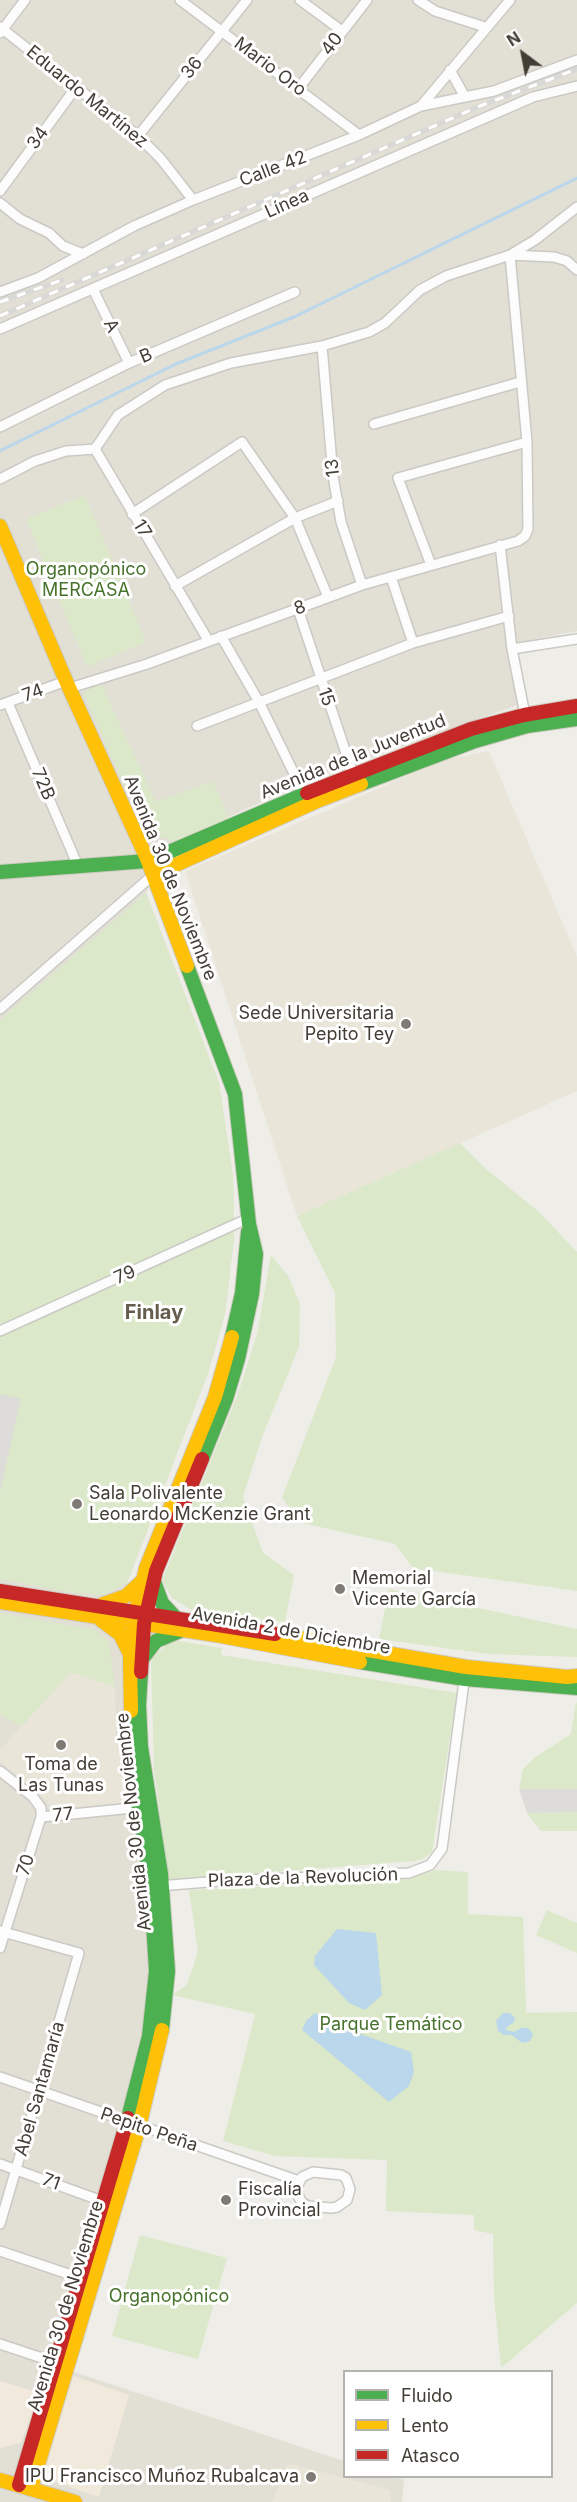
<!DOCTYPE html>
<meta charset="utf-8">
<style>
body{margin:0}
#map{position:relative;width:577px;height:2502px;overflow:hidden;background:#eeede8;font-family:Inter,sans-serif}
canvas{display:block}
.legend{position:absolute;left:343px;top:2370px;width:210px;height:108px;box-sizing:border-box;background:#fff;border:2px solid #b4b2ae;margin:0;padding:8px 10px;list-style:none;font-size:18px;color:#433e35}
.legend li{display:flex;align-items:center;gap:12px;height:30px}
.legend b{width:30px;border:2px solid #b4b2ae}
.north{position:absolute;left:493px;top:24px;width:60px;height:60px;-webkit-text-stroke:4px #fff;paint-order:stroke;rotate:328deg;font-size:16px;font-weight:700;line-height:24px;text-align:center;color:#433e35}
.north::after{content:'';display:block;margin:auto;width:21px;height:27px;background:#433e35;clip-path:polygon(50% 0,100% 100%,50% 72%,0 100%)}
</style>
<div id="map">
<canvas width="577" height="2502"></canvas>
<ul class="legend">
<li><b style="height:8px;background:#4caf50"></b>Fluido</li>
<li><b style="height:8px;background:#ffc107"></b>Lento</li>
<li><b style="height:8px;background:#c62828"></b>Atasco</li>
</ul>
<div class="north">N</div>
</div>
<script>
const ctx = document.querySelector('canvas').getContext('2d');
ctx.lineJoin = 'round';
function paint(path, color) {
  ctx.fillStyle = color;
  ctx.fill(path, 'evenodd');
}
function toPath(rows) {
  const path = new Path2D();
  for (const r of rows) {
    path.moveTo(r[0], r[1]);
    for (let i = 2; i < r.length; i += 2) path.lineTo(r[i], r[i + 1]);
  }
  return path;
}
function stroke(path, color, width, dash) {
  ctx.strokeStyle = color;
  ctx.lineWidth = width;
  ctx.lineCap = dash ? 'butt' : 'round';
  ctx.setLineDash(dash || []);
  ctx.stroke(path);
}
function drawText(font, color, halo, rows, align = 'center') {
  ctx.font = font + ' Inter,sans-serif';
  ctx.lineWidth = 6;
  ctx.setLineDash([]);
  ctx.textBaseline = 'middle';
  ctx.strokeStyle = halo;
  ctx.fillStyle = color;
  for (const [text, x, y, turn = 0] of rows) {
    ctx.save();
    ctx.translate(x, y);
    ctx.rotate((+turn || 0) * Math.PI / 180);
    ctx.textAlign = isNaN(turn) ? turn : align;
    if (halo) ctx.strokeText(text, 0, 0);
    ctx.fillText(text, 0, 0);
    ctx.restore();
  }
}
const residential = toPath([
 [0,0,577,0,577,631,517,643,523,703,317,777,175,841,146,893,219,1083,233,1176,234,1238,225,1314,208,1373,127,1583,139,1705,164,2035,136,2161,71,2371,344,2461,344,2476,393,2477,404,2480,402,2502,0,2502]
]);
const commercial = toPath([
 [71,2375,129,2395,99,2497,40,2476],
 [0,2381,40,2393,21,2443,0,2448]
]);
const education = toPath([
 [489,751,577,957,577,1091,297,1216,185,871,445,760],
 [71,1671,115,1687,116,1740,128,1803,57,1810,0,1762,0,1750],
 [288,2463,390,2490,391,2502,272,2502]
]);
const green = toPath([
 [85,495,146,642,87,667,26,519],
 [101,684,156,802,213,781,229,818,175,841,145,832,83,692],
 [146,893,219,1083,233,1176,234,1238,225,1314,208,1373,127,1583,103,1595,75,1593,0,1579,0,1020],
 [460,1143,486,1169,539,1212,577,1252,577,1591,413,1568,395,1544,302,1523,282,1498,336,1357,335,1293,297,1216],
 [271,1255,288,1276,300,1304,299,1347,262,1437,243,1497,263,1553,294,1575,285,1622,195,1612,172,1598,162,1581,238,1394,257,1334],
 [389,1589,577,1629,577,1657,489,1654,379,1639],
 [0,1613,95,1630,109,1642,115,1687,71,1672,22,1726,0,1715],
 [172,1640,222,1648,221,1655,457,1693,432,1852,423,1859,414,1861,169,1880,154,1770,151,1659],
 [576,1702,577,1704,577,1789,519,1789,523,1769,534,1758,571,1734],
 [577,1812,577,1831,541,1831,527,1813],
 [434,1870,468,1872,468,1914,523,1917,526,2013,577,2012,577,2303,501,2368,494,2296,493,2234,474,2230,474,2215,386,2211,387,2160,275,2156,223,2141,255,2014,172,1995,187,1985,198,1952,189,1890,409,1879],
 [547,1910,577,1923,577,1953,536,1935],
 [140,2235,227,2258,198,2359,112,2336]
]);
const parking = toPath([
 [0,1394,21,1399,0,1492],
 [519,1789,577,1789,577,1812,527,1813]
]);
const water = toPath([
 [337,1929,376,1933,382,1995,365,2010,349,2003,314,1965,315,1956],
 [315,2013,355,2032,411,2052,414,2072,409,2086,389,2102,302,2030,306,2021],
 [503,2013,510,2013,515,2018,514,2022,506,2028,506,2030,514,2032,521,2028,528,2028,533,2034,530,2041,522,2043,512,2035,504,2035,498,2031,496,2021]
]);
const stream = toPath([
 [0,451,176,364,294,317,577,178]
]);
const street = toPath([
 [180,0,359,135],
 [300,0,342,31],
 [418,0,435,11,485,27],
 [0,27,138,136,161,159,193,200],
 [0,33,25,0],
 [450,70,465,97],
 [298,89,367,0],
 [421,106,494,91,577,60],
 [138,136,247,0],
 [0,191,77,86],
 [0,203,20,219,49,233,63,246,83,254],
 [93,289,129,363],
 [0,292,38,278,134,226,193,200,359,135,421,106,510,0],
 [0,329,533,97,577,86],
 [322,346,333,476,341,522,362,585],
 [374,424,520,382],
 [0,427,129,363,295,292],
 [95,449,208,640],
 [0,479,35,461,66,451,95,449,118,415,165,385,231,363,322,346,369,332,385,323,420,290,446,276,510,255,535,240,577,207],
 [132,514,242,442,295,518,328,597],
 [500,545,512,649,526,720],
 [431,565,398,478,527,442],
 [391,577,413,643],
 [175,586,295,518,338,501],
 [298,609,355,780],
 [221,636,259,702,304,794],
 [512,649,577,639],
 [70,688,147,664,362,585,518,541,525,536,528,529,527,442,510,255,554,257,567,261,577,270],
 [8,703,78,866],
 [0,705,66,681],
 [197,726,413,643,509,616],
 [0,1009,153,875],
 [0,1331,249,1218],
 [0,1771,33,1797,41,1808,41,1817,0,1948],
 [41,1817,143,1807],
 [159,1886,220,1881,409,1873,430,1865,442,1849,465,1674],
 [0,1931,79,1953,0,2224],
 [0,2077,299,2181],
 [0,2164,102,2201],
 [313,2172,341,2175,346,2178,350,2189,347,2200,337,2207,331,2208,308,2206,303,2203,299,2198,297,2187,302,2177,313,2172],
 [0,2251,86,2280],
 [0,2344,60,2364]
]);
const fast = toPath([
 [361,784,475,741,527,726,577,719],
 [0,872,148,861,307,793],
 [187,966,235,1094,249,1224,256,1254,252,1294,238,1359,226,1399,202,1459],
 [232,1337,242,1293,248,1232],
 [153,1579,162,1603,176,1618],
 [142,1659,156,1641,180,1631],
 [360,1662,465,1679,577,1688],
 [141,1672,139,1705,141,1747,161,1874,168,1971,162,2030],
 [128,2118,149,2036,156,1971,150,1876,131,1761,131,1711]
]);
const slow = toPath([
 [0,526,66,681,148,861,187,966],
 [153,875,317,801,361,784],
 [0,1602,216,1635,360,1662],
 [103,1604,126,1596,142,1581],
 [101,1620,120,1634,130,1654],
 [275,1634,466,1667,567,1677,577,1676],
 [131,1711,130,1659,133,1623,146,1568,215,1397,232,1337],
 [0,2480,75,2502],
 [31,2488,139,2127,162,2030]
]);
const jam = toPath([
 [307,793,471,729,524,715,577,706],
 [0,1591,275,1634],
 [141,1672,144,1624,156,1571,202,1459],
 [19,2485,128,2118]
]);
const rail = toPath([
 [0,302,62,280],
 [0,316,480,106,577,69]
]);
const markers = [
 [406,1024,6,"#7f7b74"],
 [77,1504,6,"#7f7b74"],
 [340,1589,6,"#7f7b74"],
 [61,1745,6,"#7f7b74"],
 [226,2200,6,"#7f7b74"],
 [311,2477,6,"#7f7b74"]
];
const streetNames = [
 ["40",332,44,-53],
 ["Mario Oro",270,67,37],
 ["36",192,68,-51],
 ["Eduardo Martínez",87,97,39],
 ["34",38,138,-54],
 ["Calle 42",273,169,-21],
 ["Línea",287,204,-24],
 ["A",111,326,64],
 ["B",146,356,-23],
 ["13",333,468,-96],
 ["17",142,529,59],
 ["8",300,608,-20],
 ["74",33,693,-20],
 ["15",326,697,71],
 ["Avenida de la Juventud",353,757,-22],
 ["72B",43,784,67],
 ["Avenida 30 de Noviembre",170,878,68],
 ["79",125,1275,-24],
 ["Avenida 2 de Diciembre",291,1631,10],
 ["77",63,1815,-6],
 ["Avenida 30 de Noviembre",134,1822,-96],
 ["70",26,1865,-73],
 ["Plaza de la Revolución",303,1878,-2],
 ["Abel Santamaría",40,2089,-74],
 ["Pepito Peña",149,2130,19],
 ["71",51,2182,20],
 ["Avenida 30 de Noviembre",66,2306,-73]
];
const parkNames = [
 ["Organopónico",86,570],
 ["MERCASA",86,591],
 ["Parque Temático",391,2025],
 ["Organopónico",169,2297]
];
const poiNames = [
 ["Sede Universitaria",394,1014,"right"],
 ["Pepito Tey",394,1035,"right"],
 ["Sala Polivalente",89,1494],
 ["Leonardo McKenzie Grant",89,1515],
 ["Memorial",352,1579],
 ["Vicente García",352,1600],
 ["Toma de",61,1765,"center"],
 ["Las Tunas",61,1786,"center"],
 ["Fiscalía",238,2190],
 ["Provincial",238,2211],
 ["IPU Francisco Muñoz Rubalcava",299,2477,"right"]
];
const neighbourhoodNames = [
 ["Finlay",154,1313]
];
paint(residential, '#e2dfd5');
paint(commercial, '#f1e9db');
paint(education, '#e9e5d8');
paint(green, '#dbe8c9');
paint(parking, '#dddcd8');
paint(water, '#bad7eb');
stroke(stream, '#bad7eb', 3);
stroke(street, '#cac9c4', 12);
stroke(fast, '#cdcabf', 16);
stroke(slow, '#cdcabf', 16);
stroke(jam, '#cdcabf', 16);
stroke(street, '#fcfcfc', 9);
stroke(fast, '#4caf50', 14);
stroke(slow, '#ffc107', 14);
stroke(jam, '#c62828', 14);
stroke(rail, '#d8d8d7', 5);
stroke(rail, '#fff', 3, [9]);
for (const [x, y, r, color] of markers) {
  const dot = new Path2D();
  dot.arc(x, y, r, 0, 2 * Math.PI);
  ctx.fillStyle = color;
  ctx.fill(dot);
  stroke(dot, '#fff', 2);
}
drawText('18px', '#433e35', '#fff', streetNames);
drawText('18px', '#46722c', '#fff', parkNames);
drawText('18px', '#433e35', '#fff', poiNames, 'left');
drawText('bold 20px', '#665c4d', '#fff', neighbourhoodNames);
</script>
